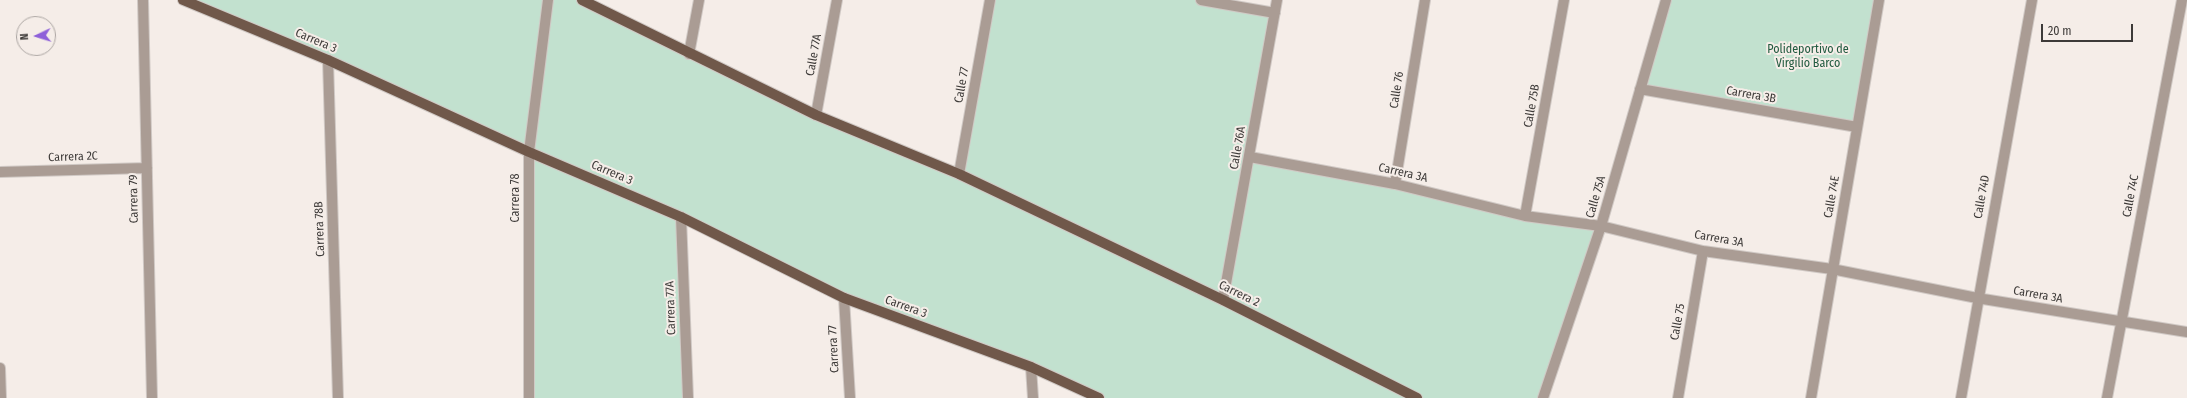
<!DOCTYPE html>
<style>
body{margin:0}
#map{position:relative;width:2187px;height:398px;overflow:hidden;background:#f5ede8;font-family:"Fira Sans Condensed",sans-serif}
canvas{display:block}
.north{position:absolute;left:16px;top:16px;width:40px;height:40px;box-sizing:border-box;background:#f5ede8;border:1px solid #aba5a2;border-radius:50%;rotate:266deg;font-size:11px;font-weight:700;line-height:16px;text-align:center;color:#3d3a38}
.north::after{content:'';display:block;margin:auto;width:14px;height:18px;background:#8e60d9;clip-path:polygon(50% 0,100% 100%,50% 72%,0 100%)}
.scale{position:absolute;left:2041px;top:24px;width:92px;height:18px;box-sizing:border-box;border:2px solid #3d3a38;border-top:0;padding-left:5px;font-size:12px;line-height:14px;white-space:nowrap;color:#3d3a38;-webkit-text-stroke:3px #f5ede8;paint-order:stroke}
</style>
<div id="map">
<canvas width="2187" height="398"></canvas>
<div class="north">N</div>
<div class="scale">20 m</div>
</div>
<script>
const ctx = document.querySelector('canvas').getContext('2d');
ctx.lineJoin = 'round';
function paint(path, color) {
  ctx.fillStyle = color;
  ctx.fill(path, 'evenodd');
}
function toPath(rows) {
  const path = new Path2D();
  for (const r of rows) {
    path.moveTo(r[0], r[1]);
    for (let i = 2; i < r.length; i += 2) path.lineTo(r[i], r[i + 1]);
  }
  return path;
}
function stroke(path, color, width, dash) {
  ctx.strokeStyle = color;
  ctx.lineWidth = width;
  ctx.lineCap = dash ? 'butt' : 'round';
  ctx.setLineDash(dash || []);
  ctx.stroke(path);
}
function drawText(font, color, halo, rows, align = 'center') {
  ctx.font = font + ' "Fira Sans Condensed",sans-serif';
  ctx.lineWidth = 4;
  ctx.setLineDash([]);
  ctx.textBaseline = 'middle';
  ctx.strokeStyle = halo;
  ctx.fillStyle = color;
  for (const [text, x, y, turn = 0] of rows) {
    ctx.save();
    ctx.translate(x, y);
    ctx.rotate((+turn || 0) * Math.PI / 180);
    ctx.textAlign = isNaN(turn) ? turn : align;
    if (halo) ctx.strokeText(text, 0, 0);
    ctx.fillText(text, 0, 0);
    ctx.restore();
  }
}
const green = toPath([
 [183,0,582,0,689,54,958,174,990,0,1197,0,1275,13,1250,156,1601,226,1543,398,1099,398,844,298,681,217,688,398,529,398,529,152],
 [1666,0,1878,0,1855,122,1640,89]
]);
const minor = toPath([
 [143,0,152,398],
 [1201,0,1275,13],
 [689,54,699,0],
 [328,60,338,398],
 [1640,89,1857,127],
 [816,115,837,0],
 [1250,157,1395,184,1525,216,1601,226,1703,251,1832,269,1977,298,2187,332],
 [0,172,147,168],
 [959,174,990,0],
 [1395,184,1425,0],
 [1525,216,1564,0],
 [681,217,688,398],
 [844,298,850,398],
 [1223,300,1277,0],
 [1031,367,1033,398],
 [0,368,1,398],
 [529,398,529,152,548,0],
 [1543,398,1601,226,1666,0],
 [1678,398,1703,251],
 [1811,398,1879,0],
 [1961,398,2032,0],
 [2107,398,2182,0]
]);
const major = toPath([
 [183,0,328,60,529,152,681,217,844,298,1031,367,1099,398],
 [582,0,816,115,959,174,1223,300,1417,398]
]);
const streetNames = [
 ["Carrera 3",316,41,23],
 ["Calle 77A",814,55,-80],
 ["Calle 77",962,85,-80],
 ["Calle 76",1397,90,-81],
 ["Carrera 3B",1751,95,10],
 ["Calle 75B",1532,106,-80],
 ["Calle 76A",1238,148,-80],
 ["Carrera 2C",73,157,-2],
 ["Carrera 3",612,173,23],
 ["Carrera 3A",1403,173,13],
 ["Calle 74C",2131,196,-79],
 ["Calle 75A",1596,197,-74],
 ["Calle 74E",1832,197,-80],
 ["Calle 74D",1982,197,-80],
 ["Carrera 78",516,198,-90],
 ["Carrera 79",134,199,-91],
 ["Carrera 78B",320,229,-92],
 ["Carrera 3A",1719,239,10],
 ["Carrera 2",1239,294,26],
 ["Carrera 3A",2038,295,10],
 ["Carrera 3",906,307,20],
 ["Carrera 77A",671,308,-92],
 ["Calle 75",1678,322,-80],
 ["Carrera 77",834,349,-93]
];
const parkNames = [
 ["Polideportivo de",1808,50],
 ["Virgilio Barco",1808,64]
];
paint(green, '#c2e1cf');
stroke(minor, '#d0c9c5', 12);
stroke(major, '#d0c9c5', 12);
stroke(minor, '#aa9c94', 10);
stroke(major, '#70584a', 10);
drawText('12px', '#3d3a38', '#f5ede8', streetNames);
drawText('12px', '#225b40', '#f5ede8', parkNames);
</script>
